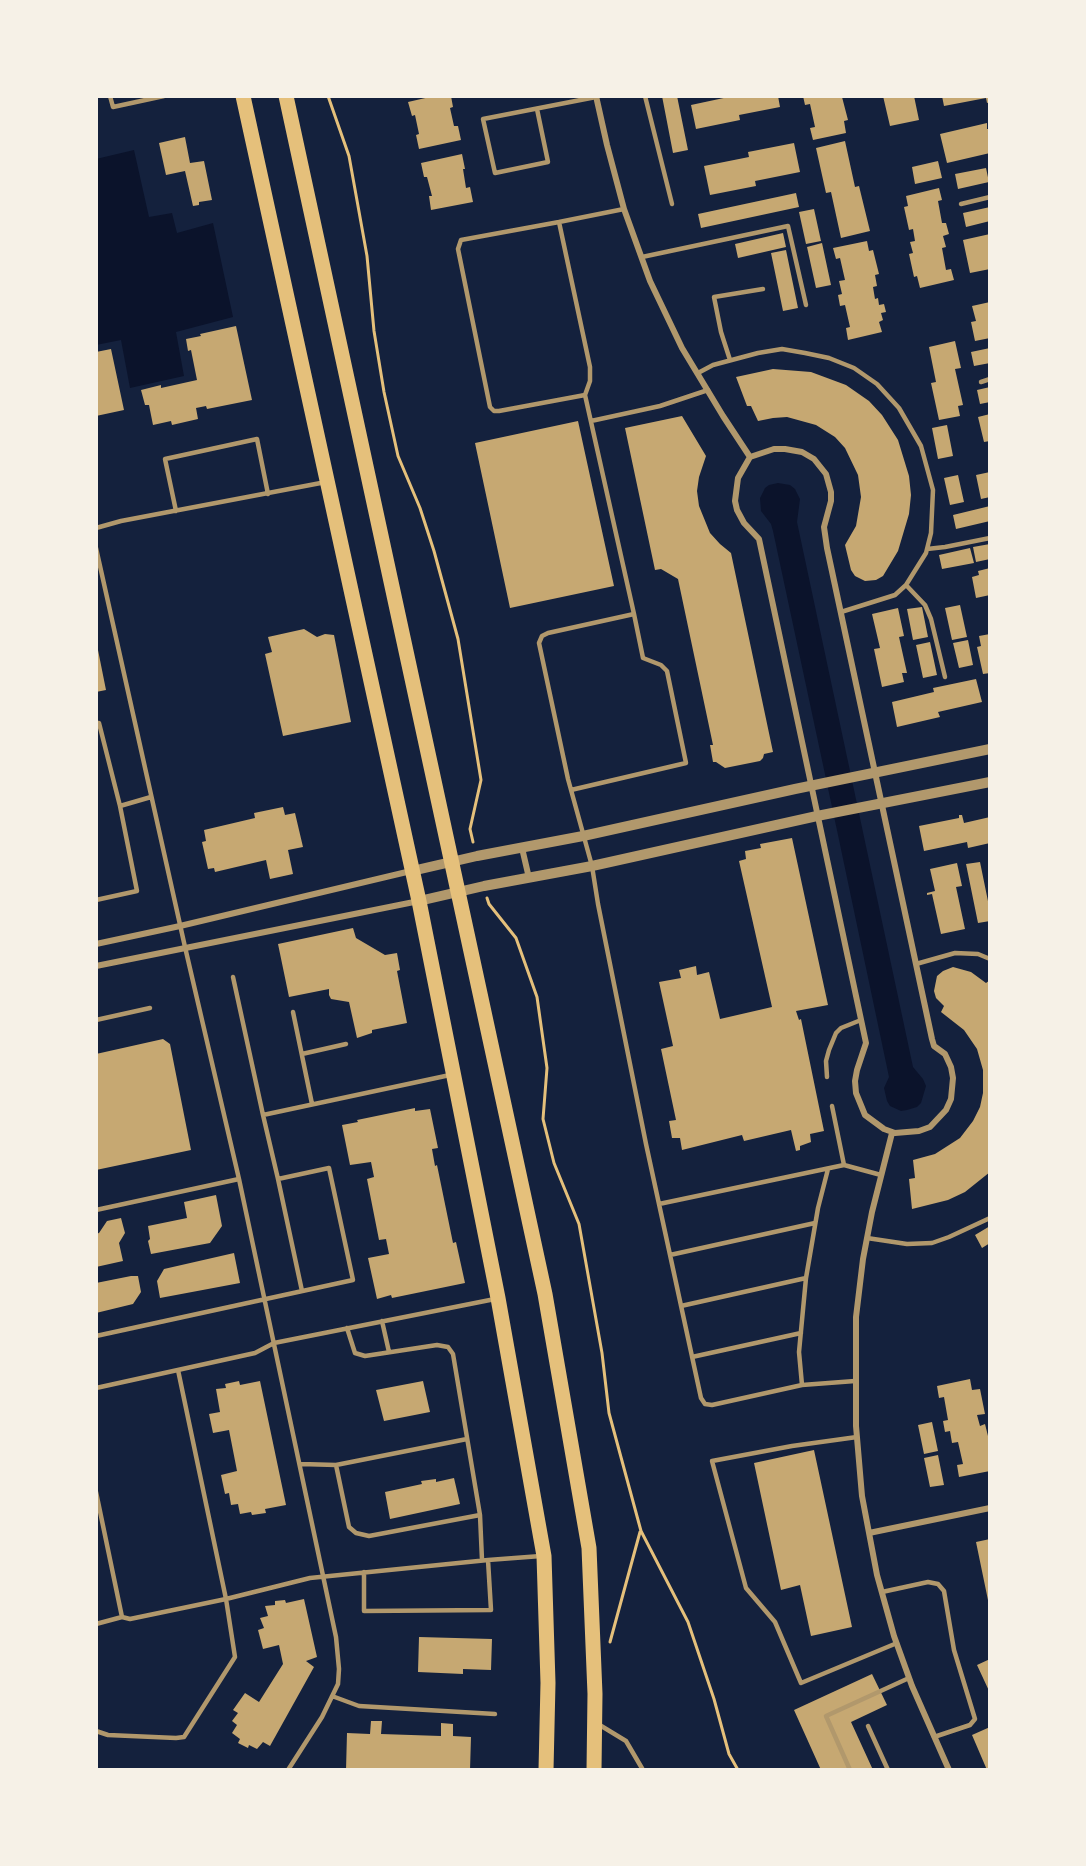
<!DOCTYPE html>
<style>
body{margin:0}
#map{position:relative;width:1086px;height:1866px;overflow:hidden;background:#14213d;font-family:Roboto,sans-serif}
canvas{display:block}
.frame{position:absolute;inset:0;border:98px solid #f6f1e7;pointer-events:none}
</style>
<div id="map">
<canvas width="1086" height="1866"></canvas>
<div class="frame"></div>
</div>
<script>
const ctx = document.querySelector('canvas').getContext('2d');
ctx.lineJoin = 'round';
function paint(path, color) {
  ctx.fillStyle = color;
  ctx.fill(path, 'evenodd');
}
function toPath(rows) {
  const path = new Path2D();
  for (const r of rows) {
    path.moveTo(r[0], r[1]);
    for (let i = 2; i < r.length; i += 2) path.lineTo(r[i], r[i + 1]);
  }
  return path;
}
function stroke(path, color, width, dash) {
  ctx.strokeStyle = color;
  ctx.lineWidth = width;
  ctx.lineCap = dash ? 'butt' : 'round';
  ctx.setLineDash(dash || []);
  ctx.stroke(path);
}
const water = toPath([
 [134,150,149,217,172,213,177,233,213,223,233,317,176,332,184,376,130,388,121,340,96,345,96,159],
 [778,483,790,485,795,489,800,499,797,522,913,1067,923,1079,926,1086,921,1103,917,1107,907,1110,901,1111,890,1106,887,1101,884,1088,889,1077,838,835,773,531,771,524,761,511,760,498,765,488,769,485]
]);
const building = toPath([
 [434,96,451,96,453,107,450,108,454,126,458,126,461,140,419,149,416,135,419,134,415,115,412,116,408,102],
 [662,96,677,96,688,150,673,153],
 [733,96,778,96,780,107,739,115,740,120,696,129,691,105],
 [803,96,842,97,848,120,844,121,846,133,813,140,810,128,815,127,810,104,805,105],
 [883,96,914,96,919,120,890,126],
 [942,96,990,96,990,102,987,103,986,98,944,106],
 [987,123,987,129,990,129,990,153,947,163,940,134],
 [185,137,190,163,204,161,212,200,199,202,199,205,193,206,185,171,166,175,159,143],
 [845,141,855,187,859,186,870,231,841,238,831,192,826,193,816,148],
 [794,143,800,172,755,181,756,186,710,195,704,166,749,157,748,152],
 [462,154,465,169,463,169,466,188,470,187,473,202,431,210,429,196,432,196,427,177,424,177,421,163],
 [938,161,942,178,915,184,912,167],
 [986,168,989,182,958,189,955,174],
 [939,188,942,200,938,201,942,223,946,223,949,234,943,236,946,247,942,248,946,270,951,269,954,280,920,288,917,276,914,277,909,254,913,253,910,242,915,241,913,229,909,230,904,207,908,206,906,196],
 [796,193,799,207,701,228,698,214],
 [990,207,990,221,966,227,963,213],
 [814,209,821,241,806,244,799,212],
 [783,233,786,247,738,258,735,244],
 [990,234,990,269,970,273,963,240],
 [867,241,869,251,873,250,879,274,875,275,877,286,873,287,875,299,878,298,879,305,884,304,886,312,881,313,883,320,879,322,882,332,848,340,846,328,850,327,845,305,840,306,838,295,842,294,839,281,845,280,840,258,836,259,833,248],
 [822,243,831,285,816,288,807,247],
 [786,250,798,308,783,311,771,253],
 [990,302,990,338,975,341,971,322,976,321,972,306],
 [236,326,252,400,207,409,206,406,196,408,198,419,172,425,171,421,153,425,149,405,145,405,141,390,161,385,161,388,197,380,191,350,188,351,186,339,201,336,200,334],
 [955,341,961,368,955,369,963,405,958,406,960,416,939,420,931,383,936,382,929,347],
 [990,348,990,363,974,366,971,352],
 [111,349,124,410,96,416,96,352],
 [773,369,811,372,846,385,869,401,882,415,898,440,909,476,911,495,909,514,898,551,883,576,876,580,865,581,855,576,851,570,845,545,856,526,861,497,858,475,845,448,835,437,816,425,787,417,773,418,758,421,751,406,747,406,736,377],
 [990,387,990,402,980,404,977,390],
 [990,414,990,441,984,442,978,417],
 [682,416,706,456,699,477,697,491,699,506,710,533,720,544,731,553,773,752,764,754,763,758,760,761,725,768,716,762,713,762,710,745,713,745,678,579,661,569,655,570,625,428],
 [578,421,614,586,510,608,475,443],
 [947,425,953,456,938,459,932,428],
 [990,472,990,497,981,499,976,475],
 [958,475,964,502,950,505,944,478],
 [990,506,990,521,956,529,953,515],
 [990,544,990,559,976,562,973,547],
 [970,548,974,563,942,569,939,555],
 [990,568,990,595,976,598,972,577,979,575,978,571],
 [960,605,967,637,952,640,945,608],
 [922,607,928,637,913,640,907,609],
 [898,608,904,636,899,637,907,673,902,673,904,682,882,687,874,649,880,648,872,614],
 [304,629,317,637,325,634,334,635,351,722,283,736,265,654,272,652,268,637],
 [990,634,990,673,983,674,977,647,981,646,979,636],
 [968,640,973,665,959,668,953,643],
 [930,642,937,675,923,678,916,645],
 [97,645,106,690,96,692,96,646],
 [976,679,982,702,938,712,940,717,897,727,892,702,934,692,933,688],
 [283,807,285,815,295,813,303,847,288,850,293,874,270,879,266,860,215,872,214,868,208,869,202,842,206,841,204,830,255,818,254,813],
 [959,815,962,815,964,823,990,817,990,843,968,848,967,842,924,851,919,826,959,818],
 [792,838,828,1005,796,1011,799,1020,801,1019,824,1131,810,1134,811,1142,800,1146,800,1150,796,1151,791,1130,744,1141,742,1135,682,1150,680,1138,672,1138,669,1121,676,1120,661,1049,673,1046,659,982,681,978,679,970,696,966,697,975,709,972,720,1019,772,1007,739,861,746,859,745,851,761,848,760,844],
 [980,862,990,911,990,921,978,923,966,864],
 [957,863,962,886,956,887,965,929,941,934,932,894,927,895,927,893,935,891,930,869],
 [353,928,356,938,385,955,397,953,400,970,397,971,407,1023,372,1030,372,1033,357,1038,349,1002,331,999,329,995,329,989,289,997,278,944],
 [953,967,971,972,986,983,990,980,990,1172,965,1192,948,1200,912,1209,909,1179,915,1178,913,1160,935,1154,960,1138,973,1121,980,1107,983,1093,983,1070,977,1049,964,1030,941,1012,944,1006,936,998,934,991,937,976,943,971],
 [163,1039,170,1044,191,1150,96,1170,96,1054],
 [415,1108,415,1111,430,1109,438,1148,432,1149,435,1166,437,1165,453,1243,456,1242,465,1283,392,1298,391,1295,377,1299,368,1258,389,1254,386,1239,379,1240,367,1179,374,1177,371,1162,350,1165,342,1125,358,1122,357,1120],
 [216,1195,222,1226,210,1243,151,1254,148,1241,150,1239,148,1226,187,1218,184,1202],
 [121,1218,125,1233,119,1243,123,1261,96,1267,96,1234,99,1233,107,1221],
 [990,1226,990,1243,982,1248,975,1235],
 [234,1253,240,1283,160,1298,157,1281,164,1269],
 [131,1276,138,1276,141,1292,133,1304,96,1313,96,1283],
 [970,1379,972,1390,980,1389,985,1414,977,1415,980,1426,985,1424,988,1436,990,1435,990,1471,959,1477,957,1465,963,1464,958,1442,952,1443,950,1431,945,1432,943,1421,948,1420,944,1397,939,1398,937,1386],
 [239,1381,240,1385,260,1381,286,1505,265,1509,266,1513,252,1515,251,1512,240,1514,238,1504,231,1505,229,1493,225,1494,221,1475,237,1471,229,1430,213,1433,209,1414,220,1412,216,1389,226,1388,225,1384],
 [423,1381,430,1412,384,1421,376,1390],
 [932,1422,938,1451,924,1454,918,1425],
 [814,1450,852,1627,811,1636,800,1585,781,1590,754,1463],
 [938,1455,944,1485,930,1487,924,1458],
 [454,1478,460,1504,390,1519,385,1492,422,1484,421,1481,436,1479,436,1482],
 [990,1539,990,1605,989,1605,976,1542],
 [304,1599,317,1657,306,1661,314,1667,270,1746,263,1742,257,1749,249,1745,248,1748,238,1743,240,1739,232,1733,237,1725,232,1721,238,1713,233,1710,245,1693,259,1702,283,1664,279,1645,263,1649,258,1630,264,1628,260,1618,268,1616,265,1606,275,1605,275,1601,285,1600,286,1603],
 [419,1637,492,1639,491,1670,463,1669,463,1674,418,1672],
 [990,1659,990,1693,977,1665],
 [872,1674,887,1705,851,1722,873,1770,821,1770,794,1710],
 [371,1721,382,1721,381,1734,441,1736,441,1723,453,1724,453,1736,471,1737,470,1770,346,1770,347,1733,370,1734],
 [990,1727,990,1770,987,1770,972,1735]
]);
const path = toPath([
 [328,96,349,156,367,256,374,331,384,392,398,456,420,508,434,551,458,639,481,780,470,829,473,842],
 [487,898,489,904,516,938,537,997,547,1068,543,1119,554,1163,579,1224,602,1353,609,1413,641,1531,688,1622,714,1699,729,1754,738,1770],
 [610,1642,640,1532]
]);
const service = toPath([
 [110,96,113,107,164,96],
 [645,96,672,204],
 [537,109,548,162,495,173,483,119,596,97],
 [961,204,990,197],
 [624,209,559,222,590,367,590,381,585,395,634,614,548,633,542,636,539,643,568,779,592,866,598,904,646,1144,701,1398,705,1404,712,1405,802,1385,855,1381],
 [559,222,461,240,458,249,490,407,494,411,499,411,585,395],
 [642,257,788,226,806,305],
 [730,360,721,332,714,297,763,289],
 [698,373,713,365,758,353,782,349,805,353,829,358,854,368,877,384,899,408,921,446,933,490,931,533,926,553,906,585,895,595,841,612],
 [981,382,990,379],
 [591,421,660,406,708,390],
 [176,511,165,459,257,439,268,494],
 [96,528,121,521,326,482],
 [96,548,185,947,239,1179,336,1637,339,1669,338,1684,322,1717,288,1770],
 [927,549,945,547,990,538],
 [906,585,925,605,931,619,945,677],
 [96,723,99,723,120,806],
 [571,790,686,763,667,671,661,665,643,658,634,614],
 [96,900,137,891,120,806,151,797],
 [916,964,955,953,978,954,990,959],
 [233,977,263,1115,450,1075],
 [293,1012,312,1104],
 [96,1020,150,1008],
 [302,1054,346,1044],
 [827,1077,826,1061,829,1050,836,1033,841,1028,861,1020],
 [832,1106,844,1165],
 [278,1179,302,1291],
 [659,1204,844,1165,881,1175],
 [96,1210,239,1179],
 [867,1238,907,1244,932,1243,949,1237,990,1218],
 [670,1255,815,1223],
 [681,1306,806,1278],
 [382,1321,389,1352],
 [347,1328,355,1353,365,1356,437,1345,448,1347,453,1354,480,1515,482,1560],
 [96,1336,353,1280,329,1168,278,1179,263,1115],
 [692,1357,801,1333],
 [802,1385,799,1352,806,1278,818,1208,828,1169],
 [96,1388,255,1353,274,1343,495,1299],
 [857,1437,792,1446,712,1461,746,1588,775,1622,801,1683,897,1643],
 [301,1464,336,1465,467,1439],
 [336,1465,349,1527,356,1533,369,1536,480,1515],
 [96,1492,122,1617,96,1624],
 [364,1572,364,1611,491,1610,488,1560],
 [882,1592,928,1582,938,1584,944,1591,954,1650,975,1719,970,1725,934,1737],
 [122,1617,130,1619,226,1599,178,1370],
 [332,1696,359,1706,495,1714],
 [598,1724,626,1741,643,1770],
 [868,1726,888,1770],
 [96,1731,108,1735,176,1738,184,1737,235,1657,226,1599,310,1578,488,1560,541,1556],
 [850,1770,826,1716,909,1678]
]);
const minor = toPath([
 [596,96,607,145,624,209,650,281,682,348,723,416,750,457],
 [774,449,785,449,802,452,814,459,826,474,831,492,831,501,824,527,827,548,932,1039,934,1046,945,1054,951,1067,953,1078,951,1099,946,1110,930,1127,919,1131,895,1133,884,1129,865,1115,856,1093,855,1081,857,1070,866,1043,759,539,744,523,737,510,735,501,738,478,750,457,774,449],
 [522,848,529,878],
 [96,944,180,926,411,871],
 [96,966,419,901],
 [892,1133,872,1212,863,1259,856,1317,856,1426,862,1496,877,1575,894,1636,912,1686,949,1770],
 [869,1533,990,1508]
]);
const tertiary = toPath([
 [412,871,477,856,583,836,795,789,990,749],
 [419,901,484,886,592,866,817,816,990,782]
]);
const primary = toPath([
 [243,96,419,901,498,1298,544,1556,548,1683,546,1770],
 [286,96,545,1294,589,1548,595,1694,594,1770]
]);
paint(water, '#0b132b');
paint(building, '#c6a872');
stroke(path, '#e5c07b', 3);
stroke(service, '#b1986c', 4.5);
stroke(minor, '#b1986c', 6);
stroke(tertiary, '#b1986c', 10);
stroke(primary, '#e5c07b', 15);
</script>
